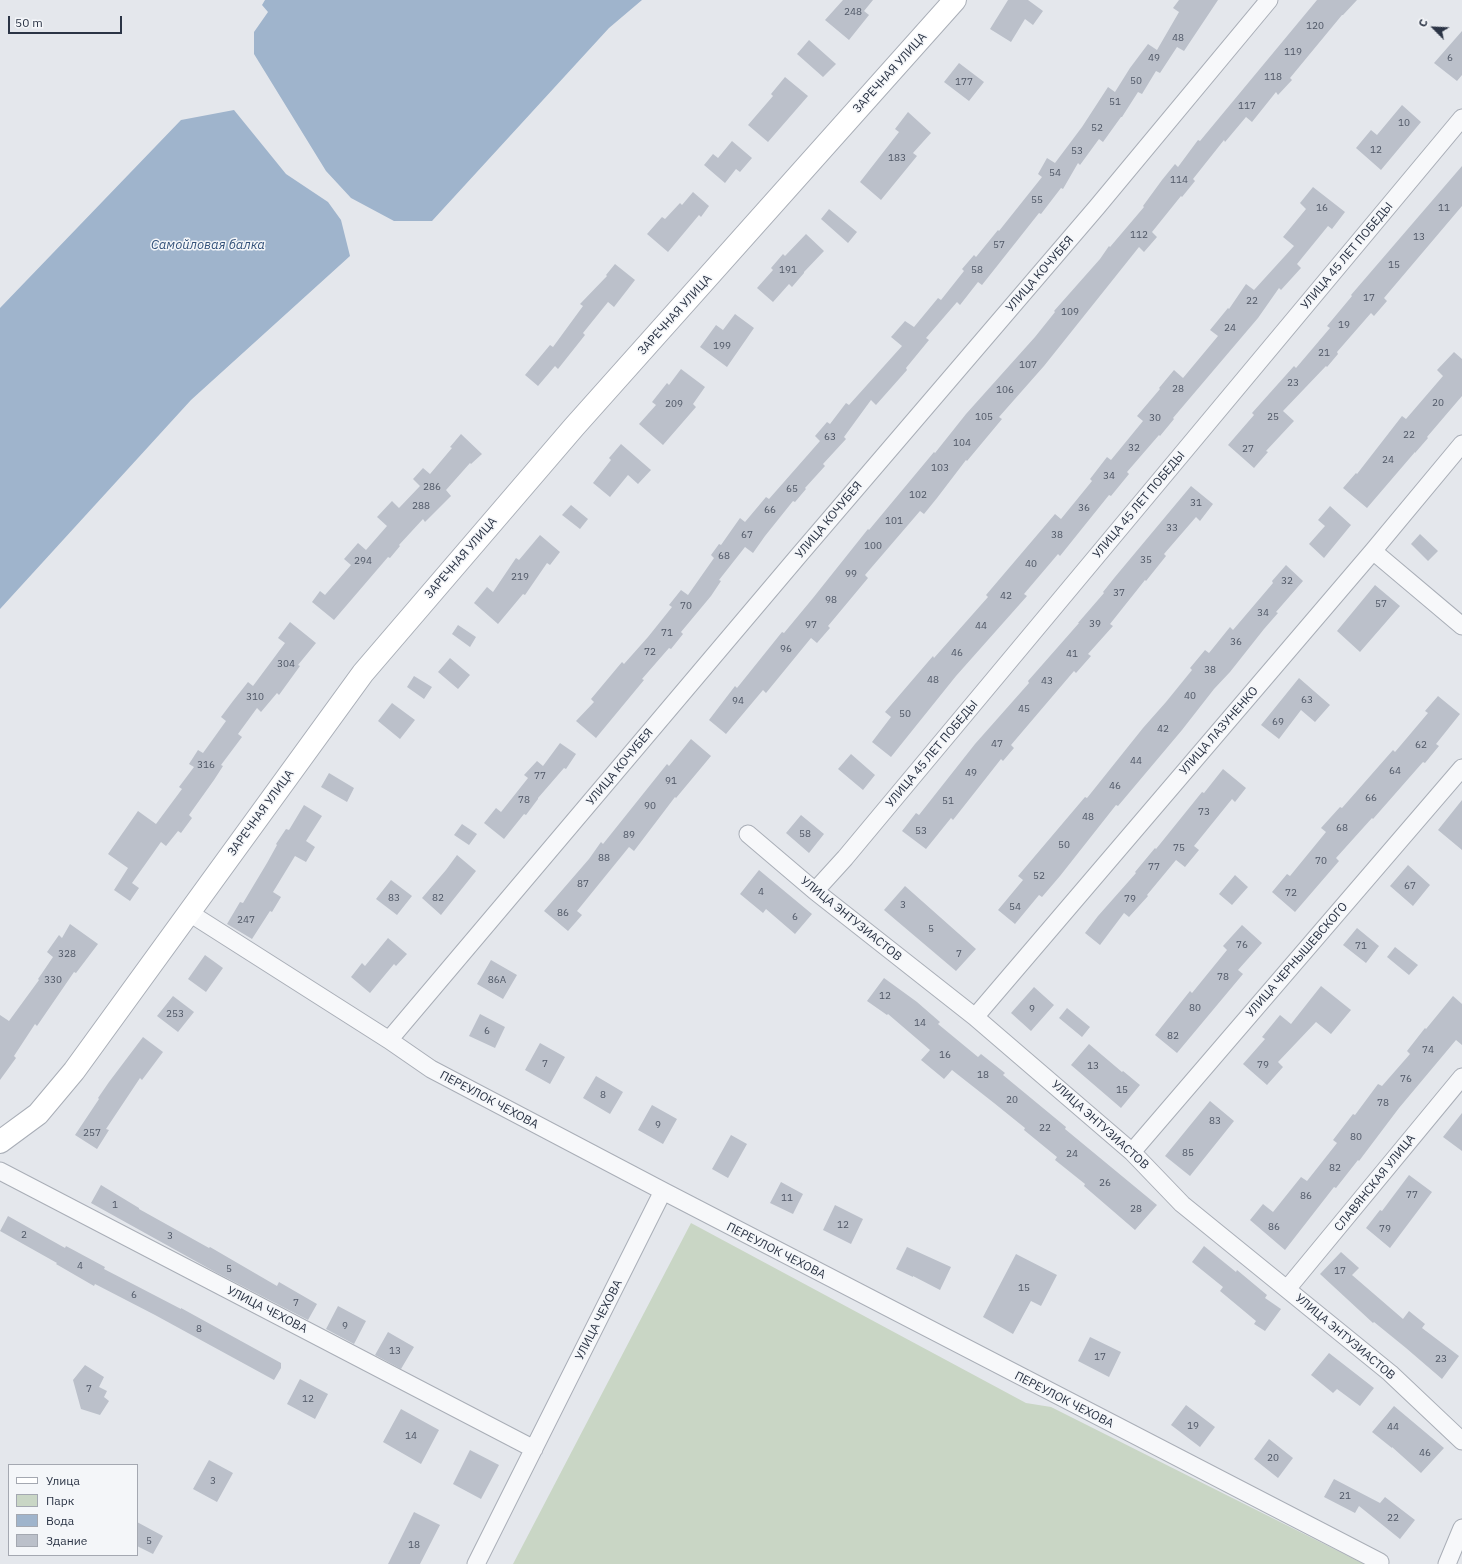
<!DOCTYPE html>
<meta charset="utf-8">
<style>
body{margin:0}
#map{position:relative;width:1462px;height:1564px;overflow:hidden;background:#e4e7ec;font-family:"IBM Plex Sans",sans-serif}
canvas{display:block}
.legend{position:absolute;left:8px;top:1464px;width:130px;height:92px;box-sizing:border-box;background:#f4f6f9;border:1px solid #a4a8b1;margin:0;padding:5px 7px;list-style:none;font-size:12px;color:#2b3445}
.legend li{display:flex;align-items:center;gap:8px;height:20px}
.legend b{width:20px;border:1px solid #a4a8b1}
.north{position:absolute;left:1414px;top:8px;width:40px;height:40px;-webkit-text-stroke:3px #f4f6f9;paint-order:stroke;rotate:294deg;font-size:11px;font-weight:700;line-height:16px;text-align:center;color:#2b3445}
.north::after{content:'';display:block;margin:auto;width:14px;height:18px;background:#2b3445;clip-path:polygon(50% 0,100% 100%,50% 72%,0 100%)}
.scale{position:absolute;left:8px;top:16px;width:114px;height:18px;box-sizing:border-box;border:2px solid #2b3445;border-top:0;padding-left:5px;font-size:12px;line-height:14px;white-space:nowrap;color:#2b3445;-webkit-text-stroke:3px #f4f6f9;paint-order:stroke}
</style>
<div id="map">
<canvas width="1462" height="1564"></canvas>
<ul class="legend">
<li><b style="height:5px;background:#fff"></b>Улица</li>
<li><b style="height:11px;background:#c9d6c5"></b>Парк</li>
<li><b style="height:11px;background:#9fb4cc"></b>Вода</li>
<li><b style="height:11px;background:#bbc0ca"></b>Здание</li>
</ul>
<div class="north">С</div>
<div class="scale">50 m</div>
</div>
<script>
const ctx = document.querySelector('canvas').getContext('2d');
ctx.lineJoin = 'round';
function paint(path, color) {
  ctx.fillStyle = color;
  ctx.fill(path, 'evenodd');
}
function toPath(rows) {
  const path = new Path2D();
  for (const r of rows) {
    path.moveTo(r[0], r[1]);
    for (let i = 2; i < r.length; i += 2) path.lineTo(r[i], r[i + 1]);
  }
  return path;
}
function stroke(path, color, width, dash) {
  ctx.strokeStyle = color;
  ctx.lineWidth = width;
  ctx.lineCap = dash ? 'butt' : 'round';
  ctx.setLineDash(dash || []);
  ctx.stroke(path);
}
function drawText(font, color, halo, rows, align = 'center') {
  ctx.font = font + ' "IBM Plex Sans",sans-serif';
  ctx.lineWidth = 3;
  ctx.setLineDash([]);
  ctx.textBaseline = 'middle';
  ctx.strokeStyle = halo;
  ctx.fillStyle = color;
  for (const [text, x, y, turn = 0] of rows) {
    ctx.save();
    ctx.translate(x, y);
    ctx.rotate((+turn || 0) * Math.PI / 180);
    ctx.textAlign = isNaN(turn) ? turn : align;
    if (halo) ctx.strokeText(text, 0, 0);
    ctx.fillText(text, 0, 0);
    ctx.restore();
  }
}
const green = toPath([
 [691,1223,1026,1403,1051,1407,1364,1564,513,1564]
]);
const water = toPath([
 [265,0,642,0,609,28,432,221,394,221,351,198,326,171,254,54,254,32,268,12,262,5],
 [234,110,286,174,328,202,341,220,350,256,191,400,0,609,0,308,181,120]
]);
const building = toPath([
 [843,0,873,0,864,11,869,15,849,40,825,20],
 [1008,0,1028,0,1043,11,1033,25,1025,19,1011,42,990,29],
 [1179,0,1218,0,1184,51,1177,47,1160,73,1156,71,1142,94,1138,92,1122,117,1121,117,1103,142,1099,139,1080,165,1078,163,1063,189,1061,188,1041,214,1039,213,982,285,978,282,960,305,957,302,926,338,929,340,906,368,907,370,876,405,871,400,844,437,846,439,823,464,825,466,805,488,806,489,795,502,793,501,765,536,753,553,745,547,719,580,721,581,711,596,681,632,683,634,671,649,669,648,642,679,644,680,596,738,576,721,594,702,591,699,622,662,624,664,648,637,672,607,669,605,681,590,688,595,714,558,711,555,719,544,721,545,740,518,745,522,766,497,769,499,820,441,815,436,827,422,830,424,846,403,849,405,902,346,891,337,905,321,914,327,938,298,941,300,964,271,962,269,974,255,976,257,998,230,999,231,1042,177,1038,174,1047,158,1055,163,1082,127,1108,87,1115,92,1130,68,1148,44,1157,50,1179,12,1173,8],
 [1317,0,1357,0,1343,15,1342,15,1290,78,1292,80,1278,95,1276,92,1252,122,1246,117,1225,142,1224,140,1193,179,1195,181,1182,197,1181,196,1152,232,1157,237,1144,252,1139,247,1044,366,999,417,1002,419,967,461,966,460,937,498,924,514,920,511,865,575,868,578,828,626,830,628,817,643,811,638,766,693,763,690,726,734,709,720,735,686,737,688,782,632,784,633,813,598,868,529,869,530,934,452,935,453,966,414,1035,337,1055,312,1054,311,1100,259,1109,246,1110,247,1144,207,1143,206,1162,180,1175,164,1178,167,1198,140,1200,141],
 [1462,31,1462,75,1457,81,1434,63],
 [809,40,836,64,823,77,797,54],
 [959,63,984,82,969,101,944,82],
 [785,77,808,96,768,142,748,125,773,96,771,94],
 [1402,105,1421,122,1381,170,1356,148,1371,130,1377,135],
 [908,112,931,133,913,153,917,156,881,200,860,182,899,132,895,129],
 [732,141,752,158,740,172,736,169,725,183,704,165,713,154,718,158],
 [1462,166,1462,206,1384,298,1387,301,1374,316,1371,313,1337,352,1338,354,1327,367,1326,366,1283,411,1294,421,1266,451,1268,452,1254,468,1228,445,1254,415,1252,413,1294,366,1296,368,1330,328,1327,326,1352,296,1351,295],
 [1313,187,1345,212,1332,229,1328,226,1297,264,1301,268,1281,290,1279,288,1258,318,1173,418,1174,419,1160,436,1159,435,1127,472,1129,474,1111,496,1109,495,1060,556,1058,554,1024,594,1027,596,956,676,903,742,891,757,872,742,891,717,885,712,933,656,934,658,988,597,986,595,1055,514,1061,519,1092,481,1090,479,1107,457,1111,460,1143,421,1137,416,1160,389,1159,388,1174,370,1183,378,1218,336,1210,330,1228,308,1229,309,1246,284,1254,290,1294,246,1283,237,1306,209,1300,203],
 [693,192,709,206,701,217,699,215,668,252,647,234,662,217,665,219,680,203,682,205],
 [829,209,857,232,848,243,821,219],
 [806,234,824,251,804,272,804,273,792,287,789,284,773,302,757,288,773,270,771,268,783,254,785,256],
 [615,264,635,280,614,307,608,302,583,333,585,335,558,369,555,366,538,386,525,375,550,345,553,347,583,306,580,304,607,276,606,275],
 [735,314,754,328,727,367,700,347,716,325,723,330],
 [1454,352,1462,359,1462,396,1427,437,1428,438,1415,453,1415,452,1367,508,1343,488,1356,473,1357,474,1402,416,1406,419,1443,376,1437,370],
 [681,369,705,387,693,404,696,407,663,445,639,424,656,405,652,402,667,383,669,385],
 [461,434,482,454,471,464,470,463,446,490,451,496,425,522,423,519,399,545,400,546,390,558,388,557,334,620,312,602,320,591,325,595,351,565,344,559,358,543,366,550,387,526,377,517,392,501,399,508,420,486,413,479,423,468,430,474,452,448,450,447],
 [621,444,651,470,638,484,628,475,610,497,593,483,611,460,609,458],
 [1191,486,1213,504,1200,521,1196,517,1164,554,1166,556,1146,581,1145,580,1110,624,1113,626,1088,654,1091,656,1076,673,1074,671,1011,745,1014,748,1003,761,1001,759,953,820,951,818,926,849,902,831,916,813,919,815,975,744,1029,683,1028,681,1079,623,1078,623,1104,593,1103,592,1115,577],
 [571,505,588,519,580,529,562,515],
 [1330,506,1351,525,1324,558,1309,544,1325,526,1318,520],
 [1420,534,1438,551,1428,561,1411,544],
 [540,535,560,552,550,565,547,563,525,595,523,594,498,624,474,603,487,587,493,592,516,558,519,560],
 [1286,565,1303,581,1276,612,1278,613,1264,629,1230,672,1214,689,1182,730,1118,806,1116,805,1060,876,1042,897,1039,895,1015,924,998,910,1023,880,1018,876,1085,797,1087,798,1143,728,1166,702,1192,670,1190,668,1205,650,1209,653,1230,627,1233,630,1273,583,1272,581],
 [1375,585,1400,606,1360,652,1337,631],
 [290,622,316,643,298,665,300,666,279,695,277,693,261,712,257,708,238,734,242,737,221,765,223,766,214,780,189,815,192,818,181,833,178,831,166,846,161,842,132,883,139,888,130,901,114,890,128,868,108,854,138,811,156,824,182,789,179,787,194,767,189,764,198,750,203,753,226,721,221,717,233,701,248,682,253,686,285,643,278,638],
 [458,625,476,637,470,647,452,634],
 [450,658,470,675,458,689,438,672],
 [414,676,432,687,424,699,407,687],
 [1299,678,1330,705,1315,722,1301,710,1279,739,1261,725],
 [1438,696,1460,714,1436,744,1439,746,1425,763,1423,762,1373,819,1372,818,1336,858,1339,861,1295,912,1272,892,1287,874,1290,876,1326,832,1321,828,1340,807,1342,808,1393,750,1395,752,1428,713,1425,711],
 [392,703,415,720,400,739,378,721],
 [691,739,711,756,676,798,675,797,634,851,629,847,577,911,582,915,568,931,544,911,589,859,601,842,603,844,667,764,669,766],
 [560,743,576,754,566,769,564,768,538,798,538,799,526,815,524,814,504,839,484,823,496,808,501,812,528,778,524,775,537,761,543,766],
 [851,754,875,775,863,790,838,769],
 [1223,769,1246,788,1235,802,1232,799,1194,846,1199,850,1185,867,1176,860,1147,895,1148,896,1129,917,1124,913,1100,945,1085,933,1098,916,1136,873,1135,872,1155,848,1156,849,1202,792,1204,793],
 [329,773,354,788,347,802,321,787],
 [1462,800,1462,850,1438,830],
 [304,805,322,816,306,841,315,847,306,862,295,856,273,892,281,897,272,912,270,911,252,939,227,924,240,902,243,903,267,863,277,845,276,844,286,829,289,830],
 [801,815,824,834,809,853,786,833],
 [462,824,477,834,469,845,454,835],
 [457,855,476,871,441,915,422,898,446,870],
 [1408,865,1430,885,1413,906,1390,886],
 [759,870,812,914,795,934,766,909,763,913,740,894],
 [1235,875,1248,887,1232,905,1219,894],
 [391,880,412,896,397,915,376,899],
 [905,886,976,949,956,971,884,910],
 [70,924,98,944,76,973,74,972,37,1026,35,1024,14,1056,16,1058,0,1080,0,1015,9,1021,39,980,38,979,53,957,47,952,59,935,62,938],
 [1242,925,1262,943,1238,970,1243,974,1177,1053,1155,1035,1190,991,1192,993,1227,950,1223,946],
 [1357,928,1379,946,1366,963,1343,945],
 [388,938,407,954,396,966,394,964,370,993,351,977,362,963,365,966],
 [1395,947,1418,965,1409,975,1387,957],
 [205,955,223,968,206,992,188,979],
 [491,960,517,975,503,999,477,984],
 [884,978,917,1002,940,1022,938,1024,978,1057,981,1054,1005,1073,1003,1075,1066,1127,1065,1129,1157,1205,1135,1230,1084,1186,1085,1184,1055,1160,1057,1157,1024,1130,1025,1128,994,1103,952,1070,944,1079,921,1060,930,1050,888,1014,887,1015,867,1001],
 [1321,986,1351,1010,1331,1034,1316,1022,1278,1062,1283,1067,1267,1085,1243,1064,1265,1039,1262,1037,1280,1015,1291,1024],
 [1034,987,1054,1005,1031,1031,1011,1013],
 [173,996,194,1012,178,1032,157,1016],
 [1453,996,1462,1004,1462,1045,1456,1040,1399,1108,1359,1161,1358,1160,1336,1188,1334,1187,1285,1250,1250,1220,1263,1204,1273,1212,1301,1177,1307,1181,1337,1143,1333,1140,1353,1114,1355,1115,1378,1084,1382,1086,1410,1054,1407,1051,1425,1028,1426,1029],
 [1067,1008,1090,1027,1082,1037,1059,1018],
 [480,1014,505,1027,495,1048,469,1036],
 [143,1037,163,1052,142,1080,140,1078,106,1129,109,1130,97,1149,75,1135,99,1099,98,1098,109,1082],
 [540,1043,565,1057,550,1084,525,1070],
 [1089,1044,1122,1072,1123,1071,1140,1085,1121,1108,1071,1065],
 [596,1076,623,1092,610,1114,583,1098],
 [1210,1101,1234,1121,1190,1176,1165,1156],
 [652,1105,677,1119,663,1144,638,1130],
 [1462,1113,1462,1151,1443,1137],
 [731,1135,747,1144,728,1178,712,1169],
 [1409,1175,1432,1192,1390,1248,1366,1228,1380,1210,1382,1211],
 [781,1182,803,1194,793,1214,770,1203],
 [101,1185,139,1208,139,1209,209,1248,210,1247,277,1286,279,1282,317,1304,308,1320,217,1273,91,1203],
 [835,1205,863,1219,851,1244,823,1230],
 [8,1216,65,1248,66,1246,105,1267,104,1269,181,1309,181,1308,281,1363,281,1368,274,1380,155,1315,95,1284,94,1286,56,1264,57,1263,0,1231],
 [1204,1246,1236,1272,1237,1270,1267,1295,1265,1298,1281,1309,1265,1331,1254,1324,1256,1321,1220,1291,1223,1287,1192,1262],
 [907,1247,951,1267,940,1290,913,1276,913,1277,896,1269],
 [1341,1252,1359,1268,1352,1275,1403,1319,1409,1311,1425,1324,1422,1328,1459,1356,1442,1379,1406,1348,1374,1322,1373,1323,1320,1274],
 [1016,1254,1057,1275,1041,1306,1031,1301,1013,1334,983,1317],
 [338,1306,366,1321,354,1344,326,1329],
 [388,1332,414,1347,401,1369,375,1355],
 [1090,1337,1121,1352,1109,1377,1078,1361],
 [1329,1353,1374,1388,1360,1406,1337,1389,1333,1393,1311,1375],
 [85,1365,104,1377,99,1387,107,1391,104,1397,109,1401,100,1415,81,1409,73,1380],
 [300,1379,328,1394,315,1419,287,1404],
 [1186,1405,1215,1427,1200,1447,1171,1425],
 [1394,1406,1444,1448,1421,1473,1392,1447,1392,1448,1372,1432],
 [401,1409,439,1430,421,1464,383,1442],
 [1269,1439,1293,1458,1278,1478,1254,1459],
 [470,1450,499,1465,481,1499,453,1484],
 [209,1460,233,1473,217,1502,193,1489],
 [1334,1479,1380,1503,1385,1497,1415,1520,1400,1539,1359,1506,1355,1513,1324,1497],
 [414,1512,440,1525,420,1564,388,1564],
 [137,1522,163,1536,153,1554,137,1546]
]);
const minor = toPath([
 [1373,551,1462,626],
 [748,834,815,891,975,1017,1132,1152,1182,1204,1390,1373,1462,1441],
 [815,891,845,858,1462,118],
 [188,912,389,1040,431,1069,663,1191,1380,1562],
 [975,1017,1373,551,1462,444],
 [389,1040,800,554,1097,207,1269,0],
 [1132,1152,1462,768],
 [0,1171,534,1449],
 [1287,1289,1462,1077],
 [476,1564,663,1191],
 [1447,1564,1462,1528]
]);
const secondary = toPath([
 [0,1142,38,1114,74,1071,363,673,574,427,955,0]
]);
const numberNames = [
 ["248",853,12],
 ["120",1315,26],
 ["48",1178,38],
 ["119",1293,52],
 ["49",1154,58],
 ["6",1450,58],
 ["118",1273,77],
 ["50",1136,81],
 ["177",964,82],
 ["51",1115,102],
 ["117",1247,106],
 ["10",1404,123],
 ["52",1097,128],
 ["12",1376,150],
 ["53",1077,151],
 ["183",897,158],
 ["54",1055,173],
 ["114",1179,180],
 ["55",1037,200],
 ["16",1322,208],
 ["11",1444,208],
 ["112",1139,235],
 ["13",1419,237],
 ["57",999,245],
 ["15",1394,265],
 ["191",788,270],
 ["58",977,270],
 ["17",1369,298],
 ["22",1252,301],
 ["109",1070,312],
 ["19",1344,325],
 ["24",1230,328],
 ["199",722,346],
 ["21",1324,353],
 ["107",1028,365],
 ["23",1293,383],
 ["28",1178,389],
 ["106",1005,390],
 ["20",1438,403],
 ["209",674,404],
 ["105",984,417],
 ["25",1273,417],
 ["30",1155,418],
 ["22",1409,435],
 ["63",830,437],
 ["104",962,443],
 ["32",1134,448],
 ["27",1248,449],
 ["24",1388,460],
 ["103",940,468],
 ["34",1109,476],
 ["286",432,487],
 ["65",792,489],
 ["102",918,495],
 ["31",1196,503],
 ["288",421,506],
 ["36",1084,508],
 ["66",770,510],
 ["101",894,521],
 ["33",1172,528],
 ["67",747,535],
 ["38",1057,535],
 ["100",873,546],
 ["68",724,556],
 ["35",1146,560],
 ["294",363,561],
 ["40",1031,564],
 ["99",851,574],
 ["219",520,577],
 ["32",1287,581],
 ["37",1119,593],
 ["42",1006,596],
 ["98",831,600],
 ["57",1381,604],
 ["70",686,606],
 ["34",1263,613],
 ["39",1095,624],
 ["97",811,625],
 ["44",981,626],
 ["71",667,633],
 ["36",1236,642],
 ["96",786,649],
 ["72",650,652],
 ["46",957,653],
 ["41",1072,654],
 ["304",286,664],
 ["38",1210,670],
 ["48",933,680],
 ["43",1047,681],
 ["40",1190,696],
 ["310",255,697],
 ["63",1307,700],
 ["94",738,701],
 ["45",1024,709],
 ["50",905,714],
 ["69",1278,722],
 ["42",1163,729],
 ["47",997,744],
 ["62",1421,745],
 ["44",1136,761],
 ["316",206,765],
 ["64",1395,771],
 ["49",971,773],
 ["77",540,776],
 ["91",671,781],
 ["46",1115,786],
 ["66",1371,798],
 ["78",524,800],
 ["51",948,801],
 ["90",650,806],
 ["73",1204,812],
 ["48",1088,817],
 ["68",1342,828],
 ["53",921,831],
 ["58",805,834],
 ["89",629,835],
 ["50",1064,845],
 ["75",1179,848],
 ["88",604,858],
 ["70",1321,861],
 ["77",1154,867],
 ["52",1039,876],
 ["87",583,884],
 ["67",1410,886],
 ["4",761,892],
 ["72",1291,893],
 ["83",394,898],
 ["82",438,898],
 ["79",1130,899],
 ["3",903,905],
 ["54",1015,907],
 ["86",563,913],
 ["6",795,917],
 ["247",246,920],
 ["5",931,929],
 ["76",1242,945],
 ["71",1361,946],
 ["328",67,954],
 ["7",959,954],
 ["78",1223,977],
 ["330",53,980],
 ["86А",497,980],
 ["12",885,996],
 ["80",1195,1008],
 ["9",1032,1009],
 ["253",175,1014],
 ["14",920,1023],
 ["6",487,1031],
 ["82",1173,1036],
 ["74",1428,1050],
 ["16",945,1055],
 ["7",545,1064],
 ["79",1263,1065],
 ["13",1093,1066],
 ["18",983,1075],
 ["76",1406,1079],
 ["15",1122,1090],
 ["8",603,1095],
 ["20",1012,1100],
 ["78",1383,1103],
 ["83",1215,1121],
 ["9",658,1125],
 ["22",1045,1128],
 ["257",92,1133],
 ["80",1356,1137],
 ["85",1188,1153],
 ["24",1072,1154],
 ["82",1335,1168],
 ["26",1105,1183],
 ["77",1412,1195],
 ["86",1306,1196],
 ["11",787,1198],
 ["1",115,1205],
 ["28",1136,1209],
 ["12",843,1225],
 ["86",1274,1227],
 ["79",1385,1229],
 ["2",24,1235],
 ["3",170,1236],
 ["4",80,1266],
 ["5",229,1269],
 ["17",1340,1271],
 ["15",1024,1288],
 ["6",134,1295],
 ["7",296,1303],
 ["9",345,1326],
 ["8",199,1329],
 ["13",395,1351],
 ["17",1100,1357],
 ["23",1441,1359],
 ["7",89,1389],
 ["12",308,1399],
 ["19",1193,1426],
 ["44",1393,1427],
 ["14",411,1436],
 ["46",1425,1453],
 ["20",1273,1458],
 ["3",213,1481],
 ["21",1345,1496],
 ["22",1393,1518],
 ["5",149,1541],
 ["18",414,1545]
];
const streetNames = [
 ["ЗАРЕЧНАЯ УЛИЦА",890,73,-48],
 ["УЛИЦА 45 ЛЕТ ПОБЕДЫ",1347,256,-50],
 ["УЛИЦА КОЧУБЕЯ",1040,274,-49],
 ["ЗАРЕЧНАЯ УЛИЦА",675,315,-48],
 ["УЛИЦА 45 ЛЕТ ПОБЕДЫ",1139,505,-50],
 ["УЛИЦА КОЧУБЕЯ",829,520,-50],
 ["ЗАРЕЧНАЯ УЛИЦА",461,558,-49],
 ["УЛИЦА ЛАЗУНЕНКО",1219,731,-49],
 ["УЛИЦА 45 ЛЕТ ПОБЕДЫ",932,754,-50],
 ["УЛИЦА КОЧУБЕЯ",620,767,-50],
 ["ЗАРЕЧНАЯ УЛИЦА",261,813,-54],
 ["УЛИЦА ЭНТУЗИАСТОВ",851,919,39],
 ["УЛИЦА ЧЕРНЫШЕВСКОГО",1297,960,-49],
 ["ПЕРЕУЛОК ЧЕХОВА",489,1100,28],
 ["УЛИЦА ЭНТУЗИАСТОВ",1100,1125,42],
 ["СЛАВЯНСКАЯ УЛИЦА",1375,1183,-51],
 ["ПЕРЕУЛОК ЧЕХОВА",776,1251,27],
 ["УЛИЦА ЧЕХОВА",267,1310,27],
 ["УЛИЦА ЧЕХОВА",599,1320,-63],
 ["УЛИЦА ЭНТУЗИАСТОВ",1345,1337,40],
 ["ПЕРЕУЛОК ЧЕХОВА",1064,1400,27]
];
const waterNames = [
 ["Самойловая балка",208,245]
];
paint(green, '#c9d6c5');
paint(water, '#9fb4cc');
paint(building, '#bbc0ca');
stroke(minor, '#a9aeb7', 19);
stroke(secondary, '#a9aeb7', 24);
stroke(minor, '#f7f8fa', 17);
stroke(secondary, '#fff', 22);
drawText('10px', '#4f5766', null, numberNames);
drawText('12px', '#2b3445', '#f4f6f9', streetNames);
drawText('italic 13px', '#34527a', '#f4f6f9', waterNames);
</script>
